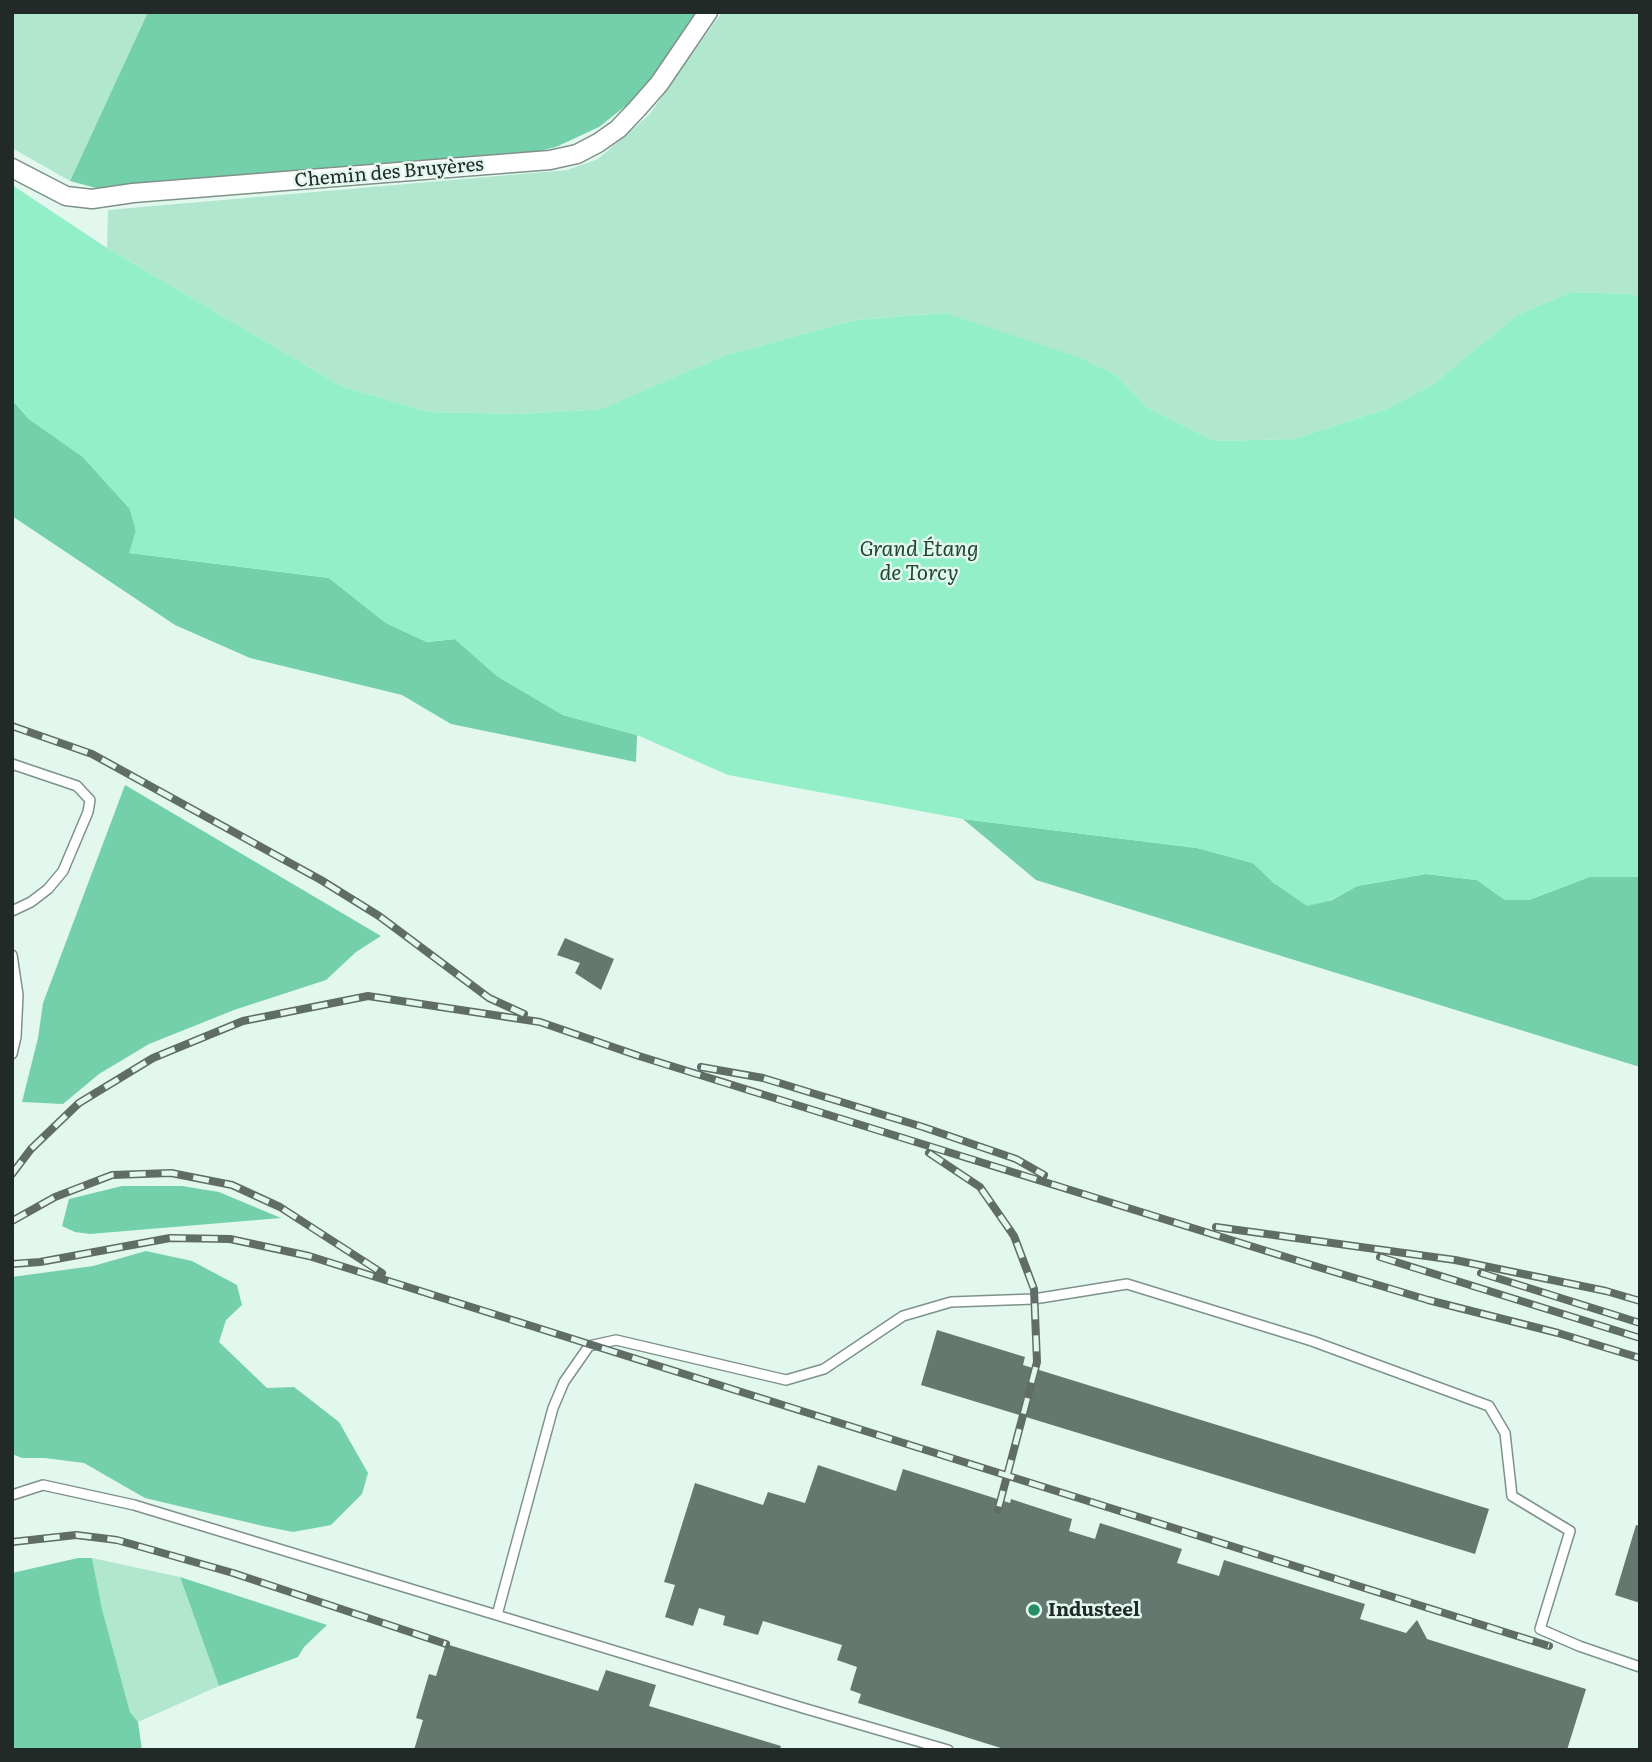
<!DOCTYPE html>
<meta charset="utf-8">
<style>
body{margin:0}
#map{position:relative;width:1652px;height:1762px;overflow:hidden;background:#e2f8ee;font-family:Literata,serif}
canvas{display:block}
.frame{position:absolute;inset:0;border:14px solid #212a26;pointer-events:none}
</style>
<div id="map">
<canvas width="1652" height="1762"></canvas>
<div class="frame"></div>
</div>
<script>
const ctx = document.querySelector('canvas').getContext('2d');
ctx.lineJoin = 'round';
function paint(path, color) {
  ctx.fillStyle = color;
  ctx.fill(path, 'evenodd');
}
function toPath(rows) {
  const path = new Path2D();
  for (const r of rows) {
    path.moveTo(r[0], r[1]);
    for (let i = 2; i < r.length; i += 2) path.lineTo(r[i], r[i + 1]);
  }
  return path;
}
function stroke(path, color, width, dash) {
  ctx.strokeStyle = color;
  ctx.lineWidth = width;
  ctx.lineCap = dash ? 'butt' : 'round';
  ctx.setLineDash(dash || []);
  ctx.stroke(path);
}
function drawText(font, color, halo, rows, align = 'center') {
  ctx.font = font + ' Literata,serif';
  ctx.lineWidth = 5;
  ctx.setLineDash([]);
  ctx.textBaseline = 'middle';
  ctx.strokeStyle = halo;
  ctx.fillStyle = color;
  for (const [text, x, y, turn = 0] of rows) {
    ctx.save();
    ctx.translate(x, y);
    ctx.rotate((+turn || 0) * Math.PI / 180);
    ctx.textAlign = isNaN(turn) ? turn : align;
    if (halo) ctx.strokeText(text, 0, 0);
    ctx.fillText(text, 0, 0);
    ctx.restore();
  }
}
const green = toPath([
 [12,12,148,12,70,181,12,148],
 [722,12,1640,12,1640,298,1629,294,1571,292,1517,315,1432,385,1386,409,1294,439,1214,441,1148,408,1117,376,945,313,855,320,726,355,603,409,520,414,428,412,341,386,107,248,108,210,567,170,598,159,649,115],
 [92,1558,180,1577,219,1686,138,1722,130,1712,102,1609]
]);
const forest = toPath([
 [148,12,698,12,637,97,599,127,556,147,523,155,96,188,70,181],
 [12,400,29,419,83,457,130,509,136,531,130,553,329,578,386,623,427,642,455,639,497,676,563,715,637,735,636,762,451,724,402,695,250,658,175,625,12,516],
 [125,785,381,936,356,952,326,980,234,1010,149,1044,99,1074,63,1104,22,1102,38,1038,43,1003],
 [963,819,1197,848,1253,863,1275,884,1330,901,1357,886,1426,874,1477,880,1505,900,1529,900,1589,877,1640,877,1640,1067,1036,880],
 [122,1186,182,1186,219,1192,281,1218,90,1234,75,1232,62,1226,69,1199],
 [146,1251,192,1261,237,1285,242,1305,226,1320,219,1342,267,1388,294,1387,339,1422,368,1473,362,1494,331,1525,293,1532,263,1526,145,1498,84,1463,45,1458,22,1458,12,1454,12,1277,93,1266],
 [78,1558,92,1558,102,1609,130,1712,138,1722,142,1750,12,1750,12,1573],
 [180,1577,327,1625,304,1647,298,1657,219,1686]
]);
const water = toPath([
 [12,185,107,248,341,386,428,412,520,414,602,409,726,355,855,320,945,313,1080,358,1117,376,1148,408,1214,441,1294,439,1386,409,1432,385,1517,315,1571,292,1629,294,1640,298,1640,877,1589,877,1529,900,1505,900,1477,880,1426,874,1357,886,1329,901,1307,906,1275,884,1253,863,1197,848,963,819,728,775,637,735,563,715,497,676,455,639,427,642,386,623,329,578,129,553,136,531,130,509,83,457,29,419,12,400]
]);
const building = toPath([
 [565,938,614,959,601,990,575,973,580,963,557,955],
 [937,1330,1025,1357,1023,1365,1489,1509,1475,1554,921,1385],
 [818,1465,896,1491,903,1469,1010,1503,1011,1499,1072,1519,1069,1531,1095,1539,1100,1523,1182,1549,1177,1563,1219,1576,1224,1560,1365,1604,1360,1619,1406,1633,1417,1620,1427,1639,1586,1689,1567,1750,1007,1750,858,1703,861,1694,850,1690,857,1667,837,1660,842,1645,763,1621,758,1635,723,1625,725,1616,699,1608,693,1626,665,1617,675,1585,664,1582,695,1483,763,1505,768,1492,805,1503],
 [1636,1525,1640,1526,1640,1603,1615,1595],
 [446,1644,598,1691,606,1670,656,1685,649,1706,781,1746,780,1750,414,1750,423,1720,416,1718,429,1674,436,1676]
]);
const lane = toPath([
 [12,764,77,786,90,800,88,812,63,871,48,889,31,902,12,911],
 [12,955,18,995,16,1037,12,1054],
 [12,1495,43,1485,134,1505,803,1708,948,1750],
 [497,1615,553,1408,564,1382,589,1346,616,1340,786,1380,824,1369,903,1316,951,1302,1034,1299,1127,1284,1312,1341,1489,1406,1505,1433,1512,1496,1570,1531,1540,1629,1579,1646,1640,1667]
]);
const street = toPath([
 [12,168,66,196,92,199,133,193,550,160,577,154,598,143,618,129,637,109,659,84,708,12]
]);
const rail = toPath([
 [12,726,92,754,321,880,379,916,489,998,524,1014],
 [701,1067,763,1078,923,1127,1016,1159,1044,1175],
 [929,1153,980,1187,1014,1236,1034,1289,1037,1362,998,1510],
 [12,1174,31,1149,79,1103,153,1058,243,1021,368,996,540,1022,639,1056,1318,1267,1428,1300,1558,1333,1640,1358],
 [12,1221,55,1197,112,1175,171,1173,232,1185,280,1207,382,1273],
 [1216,1227,1455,1260,1606,1291,1640,1301],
 [1380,1257,1640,1338],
 [12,1264,40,1262,170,1238,230,1239,309,1256,1549,1646],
 [1481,1273,1640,1323],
 [12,1542,76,1535,117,1540,233,1573,446,1644]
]);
const markers = [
 [1034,1610,7,"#268d69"]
];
const streetNames = [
 ["Chemin des Bruyères",389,173,-5]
];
const poiNames = [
 ["Industeel",1048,1610]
];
const waterNames = [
 ["Grand Étang",919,550],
 ["de Torcy",919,574]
];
paint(green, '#b1e7ce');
paint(forest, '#74d0aa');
paint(water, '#93efc8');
paint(building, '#64786f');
stroke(lane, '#7e9289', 12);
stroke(street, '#7e9289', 21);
stroke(lane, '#fff', 9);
stroke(street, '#fff', 18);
stroke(rail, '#606d67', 8);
stroke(rail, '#e2f8ee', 5, [16]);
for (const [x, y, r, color] of markers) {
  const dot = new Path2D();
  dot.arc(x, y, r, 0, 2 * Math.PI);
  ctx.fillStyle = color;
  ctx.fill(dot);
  stroke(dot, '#e2f8ee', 2.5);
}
drawText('19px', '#212a26', '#e2f8ee', streetNames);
drawText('bold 19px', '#212a26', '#e2f8ee', poiNames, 'left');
drawText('italic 21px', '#1f4737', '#e2f8ee', waterNames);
</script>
